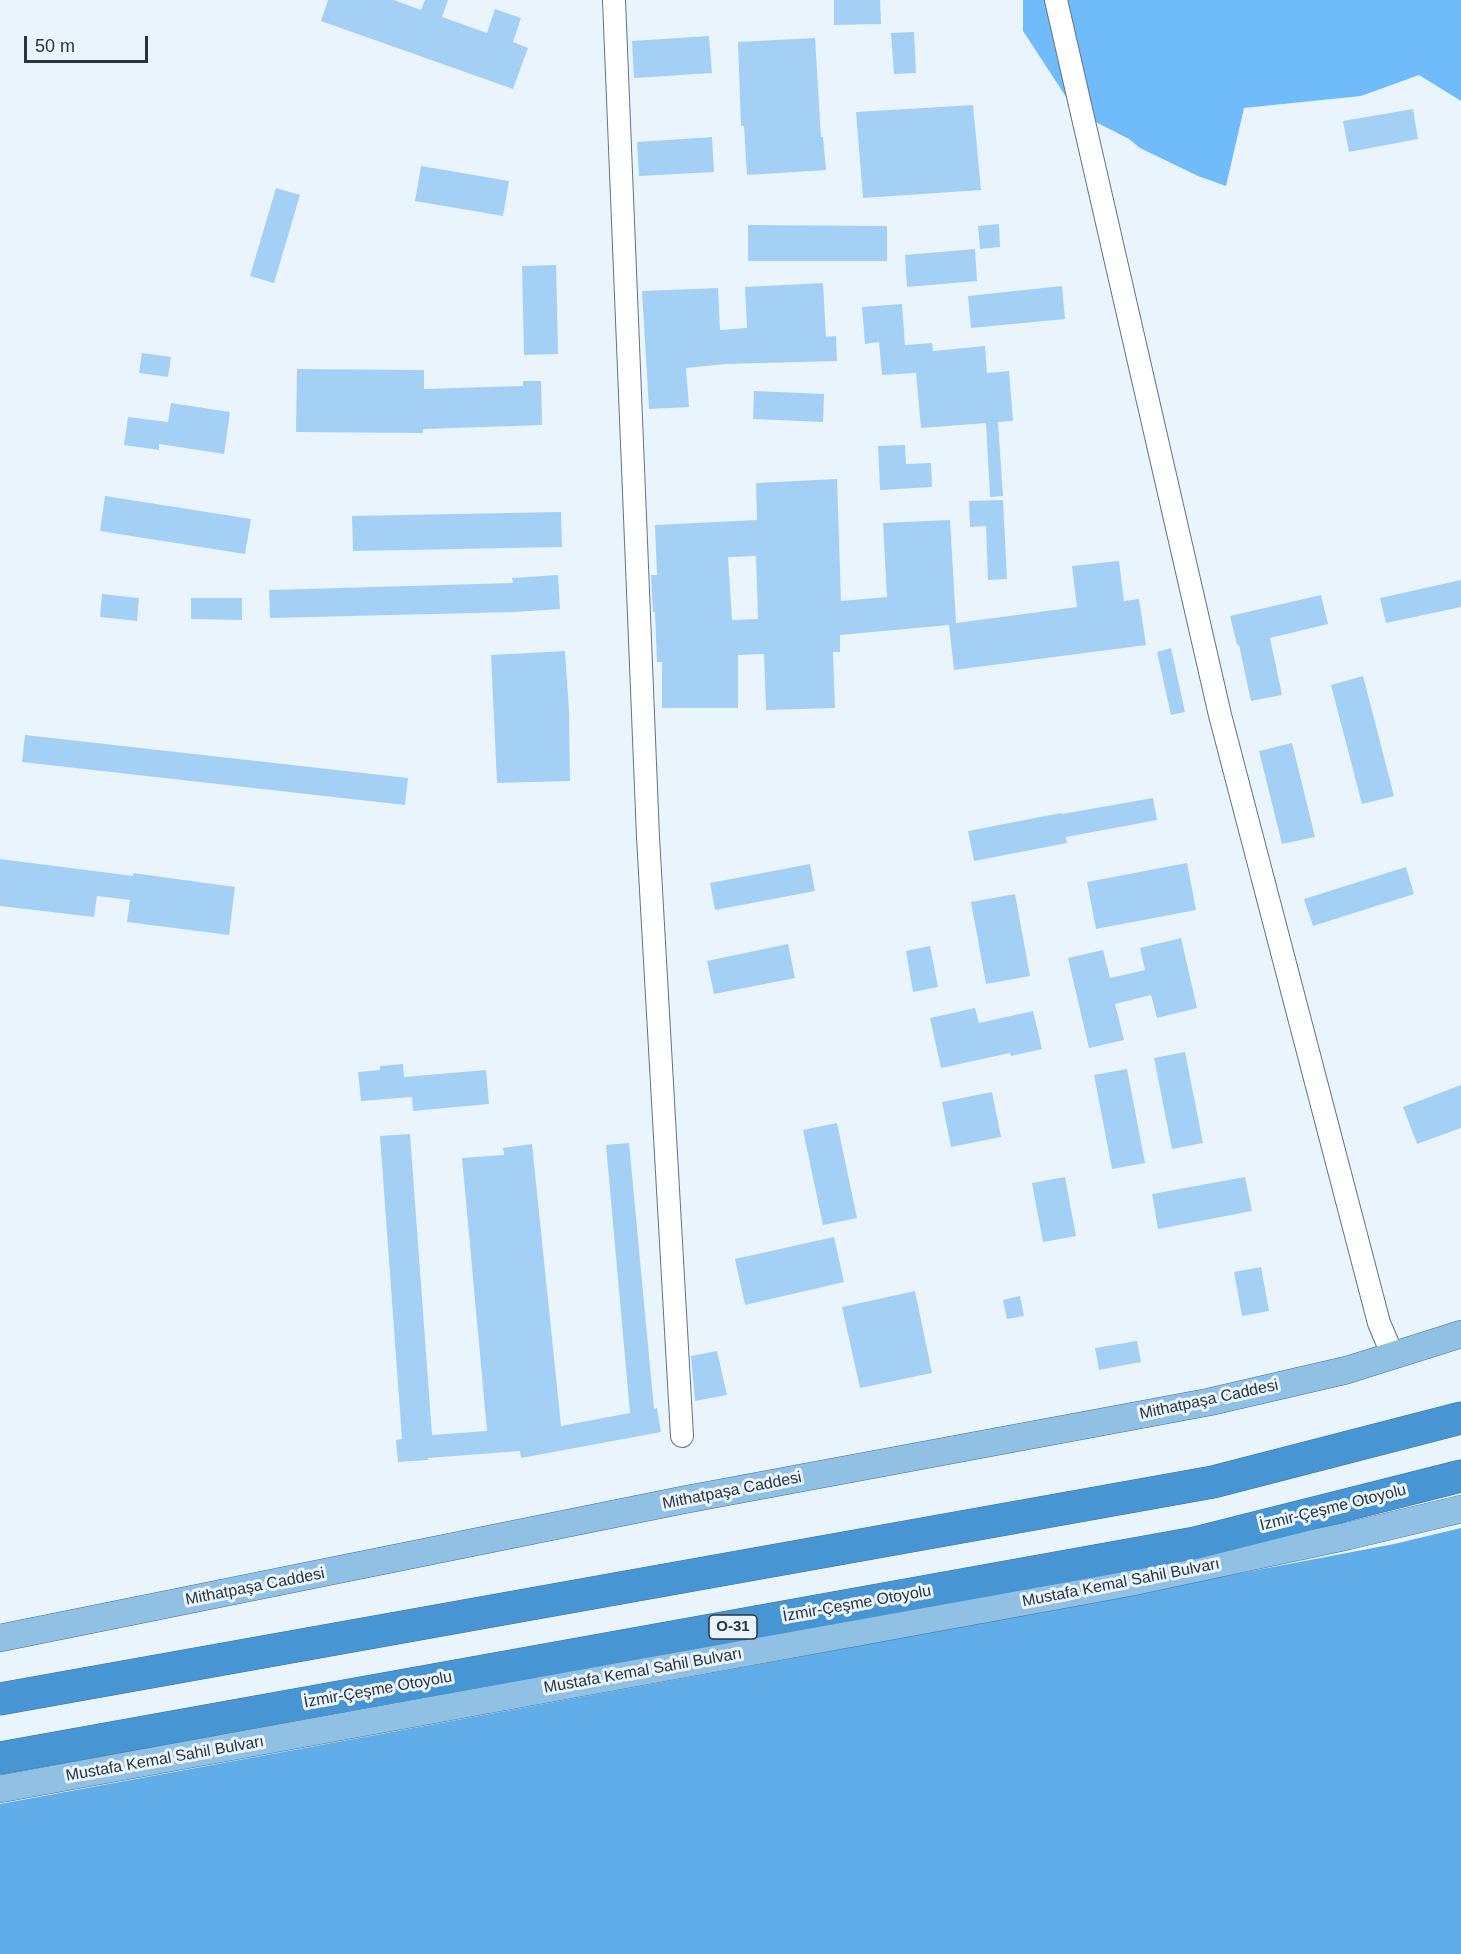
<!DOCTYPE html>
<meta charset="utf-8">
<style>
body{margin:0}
#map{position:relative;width:1461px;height:1954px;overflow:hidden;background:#eaf4fd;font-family:Arial,sans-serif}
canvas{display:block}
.scale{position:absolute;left:24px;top:36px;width:124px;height:27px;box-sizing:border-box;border:3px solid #2a343c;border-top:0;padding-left:8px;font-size:18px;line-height:21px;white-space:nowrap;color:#2a343c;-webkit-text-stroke:4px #eaf4fd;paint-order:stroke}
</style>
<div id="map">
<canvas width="1461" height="1954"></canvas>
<div class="scale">50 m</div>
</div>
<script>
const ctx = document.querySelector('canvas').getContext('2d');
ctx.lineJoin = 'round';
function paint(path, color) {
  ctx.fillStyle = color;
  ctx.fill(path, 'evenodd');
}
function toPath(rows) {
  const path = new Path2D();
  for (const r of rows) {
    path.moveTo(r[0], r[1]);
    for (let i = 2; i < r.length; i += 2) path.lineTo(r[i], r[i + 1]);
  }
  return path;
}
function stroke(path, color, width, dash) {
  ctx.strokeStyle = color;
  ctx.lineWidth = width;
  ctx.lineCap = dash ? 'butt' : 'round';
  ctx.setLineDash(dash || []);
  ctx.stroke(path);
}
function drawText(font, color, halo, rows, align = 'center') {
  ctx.font = font + ' Arial,sans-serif';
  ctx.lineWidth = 6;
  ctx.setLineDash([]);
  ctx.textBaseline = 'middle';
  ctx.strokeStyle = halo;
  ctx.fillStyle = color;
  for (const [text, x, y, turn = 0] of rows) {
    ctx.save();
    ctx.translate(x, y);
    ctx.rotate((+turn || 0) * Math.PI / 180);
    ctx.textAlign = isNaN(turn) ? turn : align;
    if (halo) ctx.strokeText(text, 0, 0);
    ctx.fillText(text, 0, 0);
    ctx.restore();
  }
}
const forest = toPath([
 [1023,0,1461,0,1461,101,1419,75,1361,96,1244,108,1226,186,1198,176,1140,148,1129,139,1076,112,1023,31]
]);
const water = toPath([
 [1461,1528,1461,1954,0,1954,0,1804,767,1663,1394,1544]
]);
const building = toPath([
 [328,0,394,0,421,10,425,0,448,0,442,17,487,33,495,9,521,18,513,42,528,48,513,89,321,21],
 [834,0,880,0,881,24,834,25],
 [914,32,916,73,894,74,891,33],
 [709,36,712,73,634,78,632,41],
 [815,38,821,137,823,137,826,170,747,175,744,126,741,126,738,42],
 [973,105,981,190,863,198,856,112],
 [1413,109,1418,139,1349,152,1343,121],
 [712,137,714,172,639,176,637,142],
 [421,166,509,181,503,216,415,201],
 [276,188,300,195,274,283,250,276],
 [999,224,1000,247,980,249,978,226],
 [748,225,887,226,887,261,748,261],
 [975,249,977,281,907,287,905,255],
 [556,265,558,354,524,355,522,266],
 [823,283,826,337,836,336,837,361,725,364,686,368,689,407,649,409,642,291,718,288,720,330,747,328,745,287],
 [1062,286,1065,319,971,328,968,296],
 [902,304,905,345,932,343,933,351,985,346,987,373,1009,371,1013,421,998,422,1003,496,990,497,986,423,921,428,916,373,882,375,879,342,865,344,862,307],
 [142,353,171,357,168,377,139,373],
 [297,369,424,370,424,389,523,386,523,381,541,381,542,425,423,429,423,433,296,432],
 [754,391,824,394,823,422,753,419],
 [171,403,230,412,224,454,159,444,159,450,124,445,128,417,168,422],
 [905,445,906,464,931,463,932,487,880,490,878,446],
 [837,479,841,601,887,597,883,523,950,520,956,623,1077,607,1072,566,1119,561,1124,601,1139,599,1146,645,954,670,949,625,840,635,840,652,833,652,835,708,766,710,764,654,738,655,738,708,662,708,662,662,657,662,655,612,653,612,651,575,657,575,655,525,757,520,756,483],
 [756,556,758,619,732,620,728,557],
 [105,496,251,519,245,554,100,531],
 [1003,500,1007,579,988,580,986,526,970,527,969,501],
 [561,512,562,547,353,551,352,516],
 [558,575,560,609,514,612,270,618,269,590,513,583,512,578],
 [1461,580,1461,607,1386,623,1380,598],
 [102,594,139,598,137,621,100,617],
 [1321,595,1328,624,1270,638,1282,695,1251,701,1239,645,1237,645,1230,616],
 [191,598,242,598,242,620,191,619],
 [1171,648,1185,712,1171,715,1157,652],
 [565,651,569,711,570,781,497,783,491,655],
 [1363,676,1394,796,1362,804,1331,685],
 [25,735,408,778,405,805,22,762],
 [1292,743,1315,837,1282,844,1259,751],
 [1153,798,1157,820,1066,837,1067,843,974,861,968,831,1061,813,1062,814],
 [0,859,133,876,133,873,235,887,229,935,127,922,130,900,97,896,94,917,0,906],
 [1187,863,1196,910,1096,929,1087,882],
 [810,864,815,891,715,910,710,883],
 [1406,867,1414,894,1313,926,1304,899],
 [1015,894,1030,976,986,984,971,902],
 [1181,938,1197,1008,1157,1018,1151,995,1115,1004,1124,1040,1089,1048,1068,958,1103,950,1110,978,1145,970,1140,948],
 [788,944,795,978,714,994,707,961],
 [930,946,938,987,913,992,906,951],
 [975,1008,979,1023,1033,1011,1042,1049,1011,1056,1010,1053,941,1068,930,1018],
 [1185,1052,1203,1143,1172,1149,1154,1058],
 [403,1064,404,1077,486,1070,489,1104,413,1111,412,1097,361,1101,358,1072,380,1070,380,1066],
 [1127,1069,1145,1163,1112,1169,1094,1075],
 [1461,1085,1461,1128,1417,1144,1403,1107],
 [992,1092,1001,1137,951,1147,942,1102],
 [837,1123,857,1218,823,1225,803,1130],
 [410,1134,432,1435,487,1431,462,1158,504,1155,503,1148,532,1144,561,1426,630,1413,606,1145,629,1143,654,1409,657,1408,661,1432,521,1458,520,1451,428,1458,428,1460,398,1462,396,1440,402,1439,380,1136],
 [1065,1177,1076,1236,1043,1242,1032,1183],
 [1245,1177,1252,1211,1158,1229,1152,1194],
 [834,1237,844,1282,745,1305,735,1259],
 [1261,1267,1269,1311,1242,1316,1234,1272],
 [915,1291,932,1373,860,1388,842,1307],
 [1020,1296,1024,1316,1007,1319,1003,1300],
 [1137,1341,1141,1362,1099,1370,1095,1348],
 [717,1351,727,1395,695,1401,691,1356]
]);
const minor = toPath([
 [614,0,648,837,682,1436],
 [1056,0,1220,715,1379,1323,1393,1356]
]);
const major = toPath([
 [0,1638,683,1500,1209,1402,1347,1370,1461,1334],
 [0,1789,1127,1583,1348,1536,1461,1509]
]);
const highway = toPath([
 [0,1699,1213,1482,1461,1418],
 [0,1758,1195,1543,1461,1476]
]);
const shields = [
 [733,1627,48]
];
const shieldNames = [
 ["O-31",733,1627]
];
const streetNames = [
 ["Mithatpaşa Caddesi",1209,1400,-12],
 ["Mithatpaşa Caddesi",732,1491,-11],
 ["İzmir-Çeşme Otoyolu",1333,1508,-14],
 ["Mustafa Kemal Sahil Bulvarı",1121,1583,-11],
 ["Mithatpaşa Caddesi",255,1587,-11],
 ["İzmir-Çeşme Otoyolu",857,1604,-10],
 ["Mustafa Kemal Sahil Bulvarı",643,1671,-10],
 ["İzmir-Çeşme Otoyolu",378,1690,-10],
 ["Mustafa Kemal Sahil Bulvarı",165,1759,-10]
];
paint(forest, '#70bbf9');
paint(water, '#61ade9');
paint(building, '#a4d0f5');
stroke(minor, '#5e7588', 24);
stroke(major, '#3d749e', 28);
stroke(highway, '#3d749e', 33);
stroke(minor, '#fff', 22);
stroke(major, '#91c0e5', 27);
stroke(highway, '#4796d3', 32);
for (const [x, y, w] of shields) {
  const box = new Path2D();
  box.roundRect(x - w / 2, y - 12, w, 24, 4.5);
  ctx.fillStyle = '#eaf4fd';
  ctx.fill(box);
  stroke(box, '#2a343c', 1.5);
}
drawText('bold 15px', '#2a343c', null, shieldNames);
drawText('16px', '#2a343c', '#eaf4fd', streetNames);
</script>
